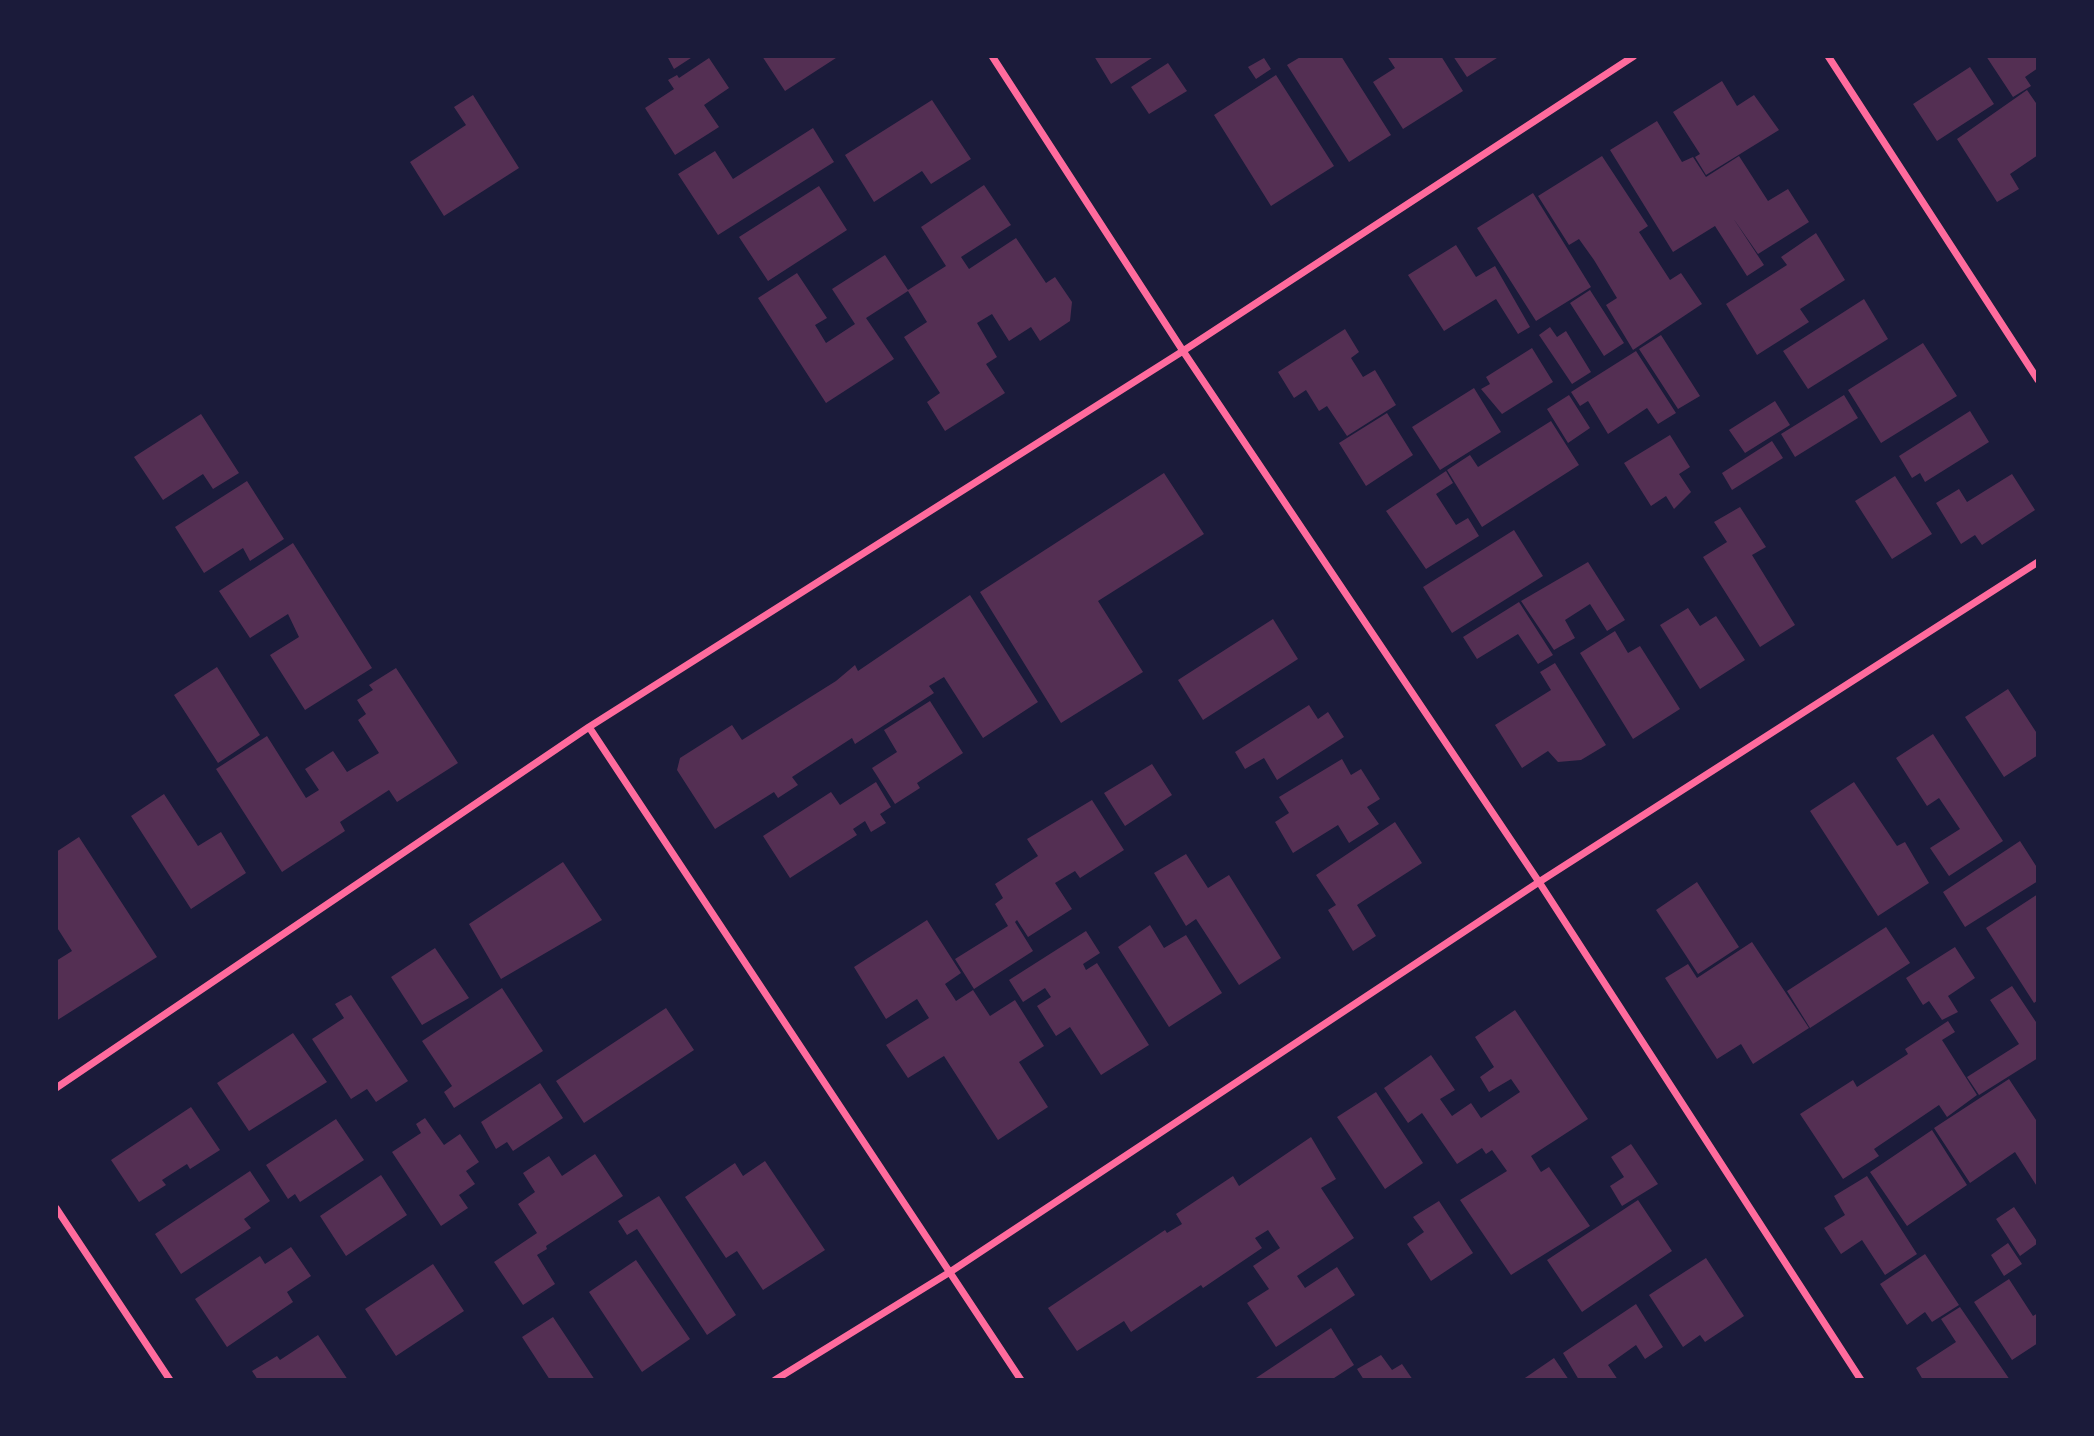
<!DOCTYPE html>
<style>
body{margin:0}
#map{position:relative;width:2094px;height:1436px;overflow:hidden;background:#1b1b3a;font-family:"Space Grotesk",sans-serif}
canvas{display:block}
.frame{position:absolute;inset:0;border:58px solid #1b1b3a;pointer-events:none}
</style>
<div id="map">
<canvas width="2094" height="1436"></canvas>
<div class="frame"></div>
</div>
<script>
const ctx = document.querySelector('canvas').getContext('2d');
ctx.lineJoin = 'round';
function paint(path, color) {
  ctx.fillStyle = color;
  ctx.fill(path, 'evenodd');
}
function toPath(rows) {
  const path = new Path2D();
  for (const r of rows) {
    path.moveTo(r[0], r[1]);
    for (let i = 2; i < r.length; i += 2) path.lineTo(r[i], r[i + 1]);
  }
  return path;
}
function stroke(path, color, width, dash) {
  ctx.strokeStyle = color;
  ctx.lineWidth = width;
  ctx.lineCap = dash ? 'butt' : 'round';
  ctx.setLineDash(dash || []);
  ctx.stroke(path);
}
const building = toPath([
 [667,56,694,56,674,69],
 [762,56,839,56,785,91],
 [1094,56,1155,56,1111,84],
 [1302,56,1341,56,1391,135,1349,162,1287,65],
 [1387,56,1441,56,1463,91,1403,129,1373,82,1395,68],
 [1453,56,1500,56,1467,77],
 [1986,56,2038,56,2038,68,2025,77,2031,86,2013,97],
 [709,58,729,88,704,105,719,127,675,155,645,108,674,89,668,80,677,75,679,78],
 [1264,58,1271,69,1256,79,1248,67],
 [1168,63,1187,91,1149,114,1131,87],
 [1970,67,1994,104,1937,141,1913,104],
 [1276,75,1334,166,1271,206,1214,115],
 [1722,81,1737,106,1754,95,1779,130,1706,175,1695,157,1700,154,1673,112],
 [2027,90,2036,103,2038,102,2038,155,2010,174,2019,189,1997,202,1957,139],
 [473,95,519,168,444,216,410,162,466,125,454,107],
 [932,100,971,159,931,184,922,171,874,202,845,155],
 [1657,121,1682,162,1693,157,1706,177,1739,156,1768,201,1788,189,1809,222,1758,254,1733,218,1764,265,1747,276,1715,226,1673,252,1610,150],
 [813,128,834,162,718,235,678,174,715,151,733,179],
 [1602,156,1648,226,1639,232,1670,280,1681,273,1702,304,1633,350,1606,305,1617,298,1594,260,1579,239,1569,245,1538,196],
 [984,185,1011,225,961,257,969,269,1016,238,1046,283,1055,277,1072,302,1070,321,1040,341,1031,327,1009,341,992,314,977,323,997,357,986,364,1005,393,945,431,927,402,940,393,904,337,927,322,908,291,866,318,894,359,826,403,758,298,797,273,827,318,815,325,826,343,855,324,832,289,885,255,908,290,946,266,921,227],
 [819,186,847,230,768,281,739,237],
 [1533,193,1591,287,1536,321,1477,228],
 [1816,233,1845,280,1800,309,1809,322,1757,355,1726,304,1787,265,1781,257],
 [1456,245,1476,277,1495,266,1530,327,1518,334,1496,299,1444,331,1408,275],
 [1590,290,1624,343,1604,356,1570,303],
 [1864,299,1888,339,1808,389,1783,351],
 [1550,327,1557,337,1566,331,1591,372,1572,384,1539,335],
 [1345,329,1359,352,1351,358,1363,377,1375,370,1396,405,1347,436,1327,406,1319,411,1306,390,1294,398,1278,372],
 [1661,335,1700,396,1678,409,1639,349],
 [1923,343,1957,396,1881,443,1848,390],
 [1532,348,1553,382,1502,414,1481,389,1490,384,1486,377],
 [1636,351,1676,413,1658,424,1647,408,1608,434,1588,401,1580,406,1571,392],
 [1474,388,1501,432,1440,470,1412,427],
 [1569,395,1590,428,1568,443,1547,409],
 [1844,395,1858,418,1795,457,1781,434],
 [1775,401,1790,425,1745,453,1729,430],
 [1970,411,1989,442,1925,482,1920,473,1912,478,1899,456],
 [1387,413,1413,455,1366,486,1339,443],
 [201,414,239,473,213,489,203,474,163,500,134,457],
 [1551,421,1579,465,1482,527,1447,470,1470,455,1478,467],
 [1670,435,1690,467,1679,474,1691,492,1674,509,1666,496,1651,506,1624,463],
 [1772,441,1783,458,1732,490,1722,473],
 [1446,471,1453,483,1436,494,1456,525,1468,518,1479,536,1426,569,1386,511],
 [1164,473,1204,534,1098,601,1143,672,1061,723,980,592],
 [2012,474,2035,510,1982,545,1975,535,1961,544,1936,503,1959,489,1967,502],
 [1895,476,1932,534,1892,559,1855,501],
 [247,481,284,539,250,561,243,548,204,573,175,527],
 [1740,507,1766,547,1752,555,1795,625,1760,647,1703,557,1727,542,1714,522],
 [1514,530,1543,576,1452,633,1423,587],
 [293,543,372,668,305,710,270,655,299,637,288,614,250,638,219,591],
 [1588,562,1625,620,1607,631,1590,604,1565,620,1575,638,1554,650,1521,601],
 [970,595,1038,702,983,738,944,677,929,686,934,693,855,744,852,738,792,777,798,785,778,798,774,792,715,829,677,770,680,758,732,725,742,740,836,681,855,665,858,671],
 [1519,602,1553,655,1538,664,1518,634,1477,659,1463,637],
 [1688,608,1700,626,1716,616,1745,660,1700,689,1660,625],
 [1273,619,1298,659,1203,720,1178,680],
 [1615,631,1628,653,1640,646,1680,709,1633,739,1580,653],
 [1555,663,1606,745,1581,760,1558,762,1548,751,1522,768,1495,725,1551,690,1540,672],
 [217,667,260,735,218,763,174,695],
 [396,668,458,763,397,802,389,790,340,822,345,831,282,872,216,769,267,736,306,798,319,790,305,769,333,751,347,772,379,753,358,720,366,714,357,700,373,690,369,685],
 [2008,689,2038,735,2038,755,2004,777,1965,717],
 [930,701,963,753,917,783,920,788,895,804,872,768,897,752,884,730],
 [1309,705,1318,719,1328,712,1344,737,1277,780,1264,758,1245,769,1235,752],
 [1933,734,2003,841,1949,876,1930,848,1960,829,1939,798,1927,806,1896,758],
 [1342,759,1351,775,1361,769,1380,799,1367,807,1379,824,1349,843,1338,825,1293,853,1275,822,1289,813,1279,797],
 [1152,764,1172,795,1125,826,1104,793],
 [876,782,891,807,880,814,886,823,871,832,865,821,853,829,857,835,790,878,763,836,831,792,840,805],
 [1854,782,1897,846,1905,842,1929,883,1878,916,1810,811],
 [164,794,198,846,221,832,246,873,191,909,131,816],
 [1092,800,1124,850,1080,878,1075,871,1055,883,1072,909,1028,937,1017,920,1015,922,1033,951,974,989,955,959,1008,926,995,904,1003,898,995,884,1038,856,1027,839],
 [1395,822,1422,863,1357,905,1376,936,1353,951,1328,910,1336,905,1316,875],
 [79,837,157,957,56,1021,56,961,72,951,56,926,56,852],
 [2020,841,2038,869,2038,881,1965,927,1943,892],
 [1186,854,1208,888,1229,875,1281,958,1239,985,1196,919,1186,926,1154,873],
 [563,862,602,920,501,979,469,924],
 [1697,882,1739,947,1698,974,1656,910],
 [2038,894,2038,1000,2034,1003,1986,928],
 [927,920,961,973,945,984,956,1001,973,990,990,1016,1015,1000,1044,1046,1019,1062,1048,1107,998,1140,944,1056,908,1078,886,1045,929,1018,917,999,886,1019,854,967],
 [1150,925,1164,948,1186,935,1222,993,1169,1027,1118,947],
 [1886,927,1910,963,1810,1028,1787,991],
 [1086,931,1100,953,1083,964,1086,970,1097,963,1149,1045,1101,1075,1070,1027,1056,1036,1037,1006,1051,997,1045,988,1023,1002,1009,980],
 [1752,942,1809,1028,1753,1064,1741,1044,1717,1059,1665,978,1688,964,1697,978],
 [1955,947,1975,978,1948,996,1958,1012,1942,1020,1929,1001,1923,1005,1906,978],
 [435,948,469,998,422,1025,391,977],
 [2012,986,2038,1025,2038,1058,1979,1095,1967,1077,2019,1044,1990,1000],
 [502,988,543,1051,454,1108,444,1092,452,1086,422,1041],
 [351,995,408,1081,376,1102,367,1089,351,1099,312,1039,344,1018,335,1004],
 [666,1008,694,1050,584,1123,556,1081],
 [1515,1010,1588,1119,1531,1156,1541,1172,1549,1167,1590,1226,1511,1275,1460,1200,1507,1171,1492,1150,1486,1154,1482,1148,1457,1164,1422,1113,1408,1123,1384,1088,1431,1055,1455,1090,1440,1099,1452,1116,1471,1103,1481,1118,1520,1092,1511,1079,1489,1092,1480,1077,1494,1067,1475,1037],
 [1948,1021,1955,1032,1942,1040,1977,1095,1947,1117,1939,1105,1874,1149,1879,1156,1843,1179,1800,1114,1853,1080,1857,1087,1908,1054,1905,1049],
 [293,1033,327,1082,249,1131,217,1083],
 [2009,1079,2038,1123,2038,1188,2015,1152,1970,1183,1934,1128],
 [540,1083,563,1118,513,1151,507,1142,496,1149,481,1122],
 [1376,1092,1423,1163,1385,1189,1337,1117],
 [191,1107,220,1150,190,1169,187,1164,162,1180,166,1185,139,1202,111,1160],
 [425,1118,444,1145,460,1134,479,1162,466,1171,475,1184,459,1195,468,1208,441,1226,392,1152,421,1133,416,1124],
 [336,1119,364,1160,300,1202,295,1194,288,1199,266,1165],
 [1932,1130,1967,1185,1907,1226,1870,1172],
 [1311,1137,1336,1179,1321,1188,1354,1238,1297,1276,1305,1288,1337,1267,1355,1295,1276,1347,1247,1303,1269,1289,1253,1266,1280,1248,1268,1230,1255,1238,1262,1248,1203,1288,1201,1285,1131,1332,1124,1321,1077,1351,1048,1308,1165,1230,1167,1233,1182,1224,1176,1214,1233,1176,1239,1186],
 [1631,1144,1658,1184,1622,1206,1610,1186,1624,1177,1611,1157],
 [595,1154,623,1196,546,1246,547,1249,537,1255,555,1284,523,1305,494,1262,537,1233,518,1204,535,1192,523,1173,549,1156,562,1176],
 [765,1161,825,1250,763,1290,737,1251,726,1258,685,1197,735,1163,743,1176],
 [250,1171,270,1201,244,1219,251,1228,181,1274,155,1234],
 [381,1175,407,1215,346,1256,320,1216],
 [1867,1176,1917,1254,1885,1275,1862,1240,1841,1254,1824,1228,1845,1215,1834,1196],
 [659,1196,736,1315,707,1335,637,1229,627,1235,618,1221],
 [1638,1200,1672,1251,1582,1312,1547,1260],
 [1439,1201,1473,1253,1431,1281,1407,1244,1424,1232,1413,1217],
 [2014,1207,2038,1243,2020,1256,1996,1219],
 [2008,1243,2022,1264,2004,1276,1991,1255],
 [291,1247,311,1276,287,1292,293,1302,227,1347,195,1299,260,1256,265,1264],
 [1925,1254,1959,1305,1932,1322,1925,1312,1907,1325,1880,1284],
 [1706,1258,1744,1316,1705,1342,1700,1335,1683,1347,1649,1295],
 [636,1260,690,1339,642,1372,589,1292],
 [433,1264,464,1311,396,1356,365,1309],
 [2009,1279,2033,1316,2038,1313,2038,1343,2012,1360,1974,1302],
 [1636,1304,1663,1347,1645,1359,1636,1345,1608,1365,1618,1380,1579,1380,1563,1353],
 [1960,1307,2010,1380,1923,1380,1916,1368,1956,1342,1941,1319],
 [553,1317,595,1380,550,1380,522,1337],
 [1331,1328,1354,1365,1331,1380,1253,1380],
 [318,1335,348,1380,258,1380,252,1371,277,1356,280,1360],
 [1381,1355,1392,1370,1402,1364,1413,1380,1364,1380,1357,1369],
 [1554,1358,1569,1380,1522,1380]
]);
const minor = toPath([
 [992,56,1183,351,1539,882,1861,1380],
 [1828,56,2038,380],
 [589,727,1021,1380],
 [56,1088,589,727,1183,351,1634,56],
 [56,1208,170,1380],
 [775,1380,950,1272,1539,882,2038,562]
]);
paint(building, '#542f53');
stroke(minor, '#ff6b9d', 7);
</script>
